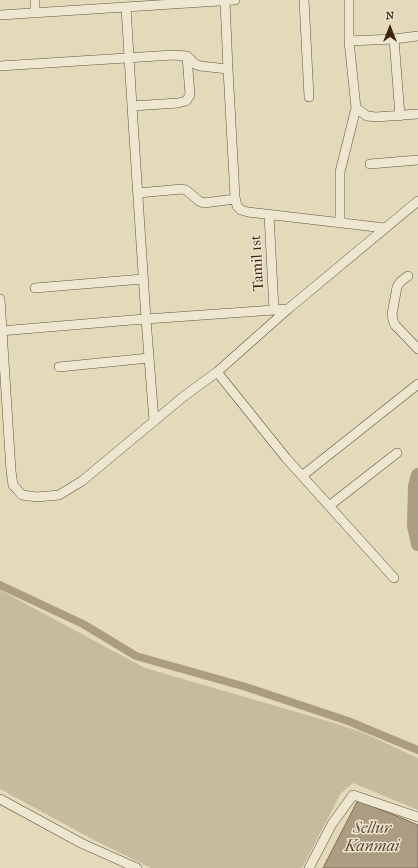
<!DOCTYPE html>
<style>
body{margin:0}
#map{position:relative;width:418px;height:868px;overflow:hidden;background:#e3daba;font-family:"IM FELL French Canon",serif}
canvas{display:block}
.north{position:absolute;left:370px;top:8px;width:40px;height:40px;-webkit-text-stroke:3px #ede7d2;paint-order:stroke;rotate:0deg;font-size:11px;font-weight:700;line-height:16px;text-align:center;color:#402411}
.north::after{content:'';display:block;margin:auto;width:14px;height:18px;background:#402411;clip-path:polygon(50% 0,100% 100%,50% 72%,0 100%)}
</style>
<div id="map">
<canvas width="418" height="868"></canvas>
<div class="north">N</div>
</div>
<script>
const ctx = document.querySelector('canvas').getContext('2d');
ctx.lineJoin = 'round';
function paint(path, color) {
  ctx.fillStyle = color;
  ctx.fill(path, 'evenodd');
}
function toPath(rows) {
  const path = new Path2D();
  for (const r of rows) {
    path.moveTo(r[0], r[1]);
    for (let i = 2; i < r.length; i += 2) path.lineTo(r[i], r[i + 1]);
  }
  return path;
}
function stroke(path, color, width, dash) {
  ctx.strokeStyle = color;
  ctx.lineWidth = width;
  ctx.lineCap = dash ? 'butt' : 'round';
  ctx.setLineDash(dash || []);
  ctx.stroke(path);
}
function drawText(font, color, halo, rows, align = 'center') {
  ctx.font = font + ' "IM FELL French Canon",serif';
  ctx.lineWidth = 3;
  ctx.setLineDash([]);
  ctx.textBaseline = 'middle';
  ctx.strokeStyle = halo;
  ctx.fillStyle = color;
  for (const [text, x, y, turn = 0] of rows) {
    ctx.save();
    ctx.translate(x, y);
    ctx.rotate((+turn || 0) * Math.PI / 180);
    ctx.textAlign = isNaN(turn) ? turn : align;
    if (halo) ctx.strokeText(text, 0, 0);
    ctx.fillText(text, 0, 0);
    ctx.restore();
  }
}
const green = toPath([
 [0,590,145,668,331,722,364,733,418,758,418,810,353,783,341,793,302,868,151,868,92,839,0,789]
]);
const water = toPath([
 [358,800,418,825,418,868,323,868,358,800]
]);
const canal = toPath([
 [0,585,83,624,136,656,246,687,348,721,418,750]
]);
const river = toPath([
 [418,475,415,486,414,526,418,544]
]);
const minor = toPath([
 [35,0,35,13],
 [304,0,309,97],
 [349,0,349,41,394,39,418,36],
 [126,7,132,106],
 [0,15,235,0],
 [394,39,400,116],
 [349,41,356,108,367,116,376,117,418,114],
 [0,66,173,55,187,56,195,64,200,66,228,69,225,1],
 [228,69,235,197,237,206,241,210,248,212,385,228],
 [370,164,418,160],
 [138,193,182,189,186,190,199,201,204,203,235,199],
 [269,215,274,310],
 [340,223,340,172,356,108],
 [408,276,400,282,397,287,392,314,393,320,395,325,418,349],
 [35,288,143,279],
 [0,299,11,471,13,485,22,495,37,497,59,495,82,481,183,397,217,372,288,309,418,201],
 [0,331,132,320,288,309],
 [59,367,149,358],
 [217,372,286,458,394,578],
 [154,421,146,319,132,106,178,103,186,101,190,95,187,56],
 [302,476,418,384],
 [329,506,397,453],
 [0,799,81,843,137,868],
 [309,868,332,824,353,795,418,817]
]);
const streetNames = [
 ["Tamil 1st",258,263,-93]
];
const waterNames = [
 ["Sellur",372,829],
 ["Kanmai",372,847]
];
paint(green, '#c7bb9d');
paint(water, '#ac9c81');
stroke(water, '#816c54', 1);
stroke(canal, '#ac9c81', 8);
stroke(river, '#ac9c81', 14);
stroke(minor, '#69523b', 10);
stroke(minor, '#ede7d2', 9);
drawText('15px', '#402411', '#ede7d2', streetNames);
drawText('italic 16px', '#604833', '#ede7d2', waterNames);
</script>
